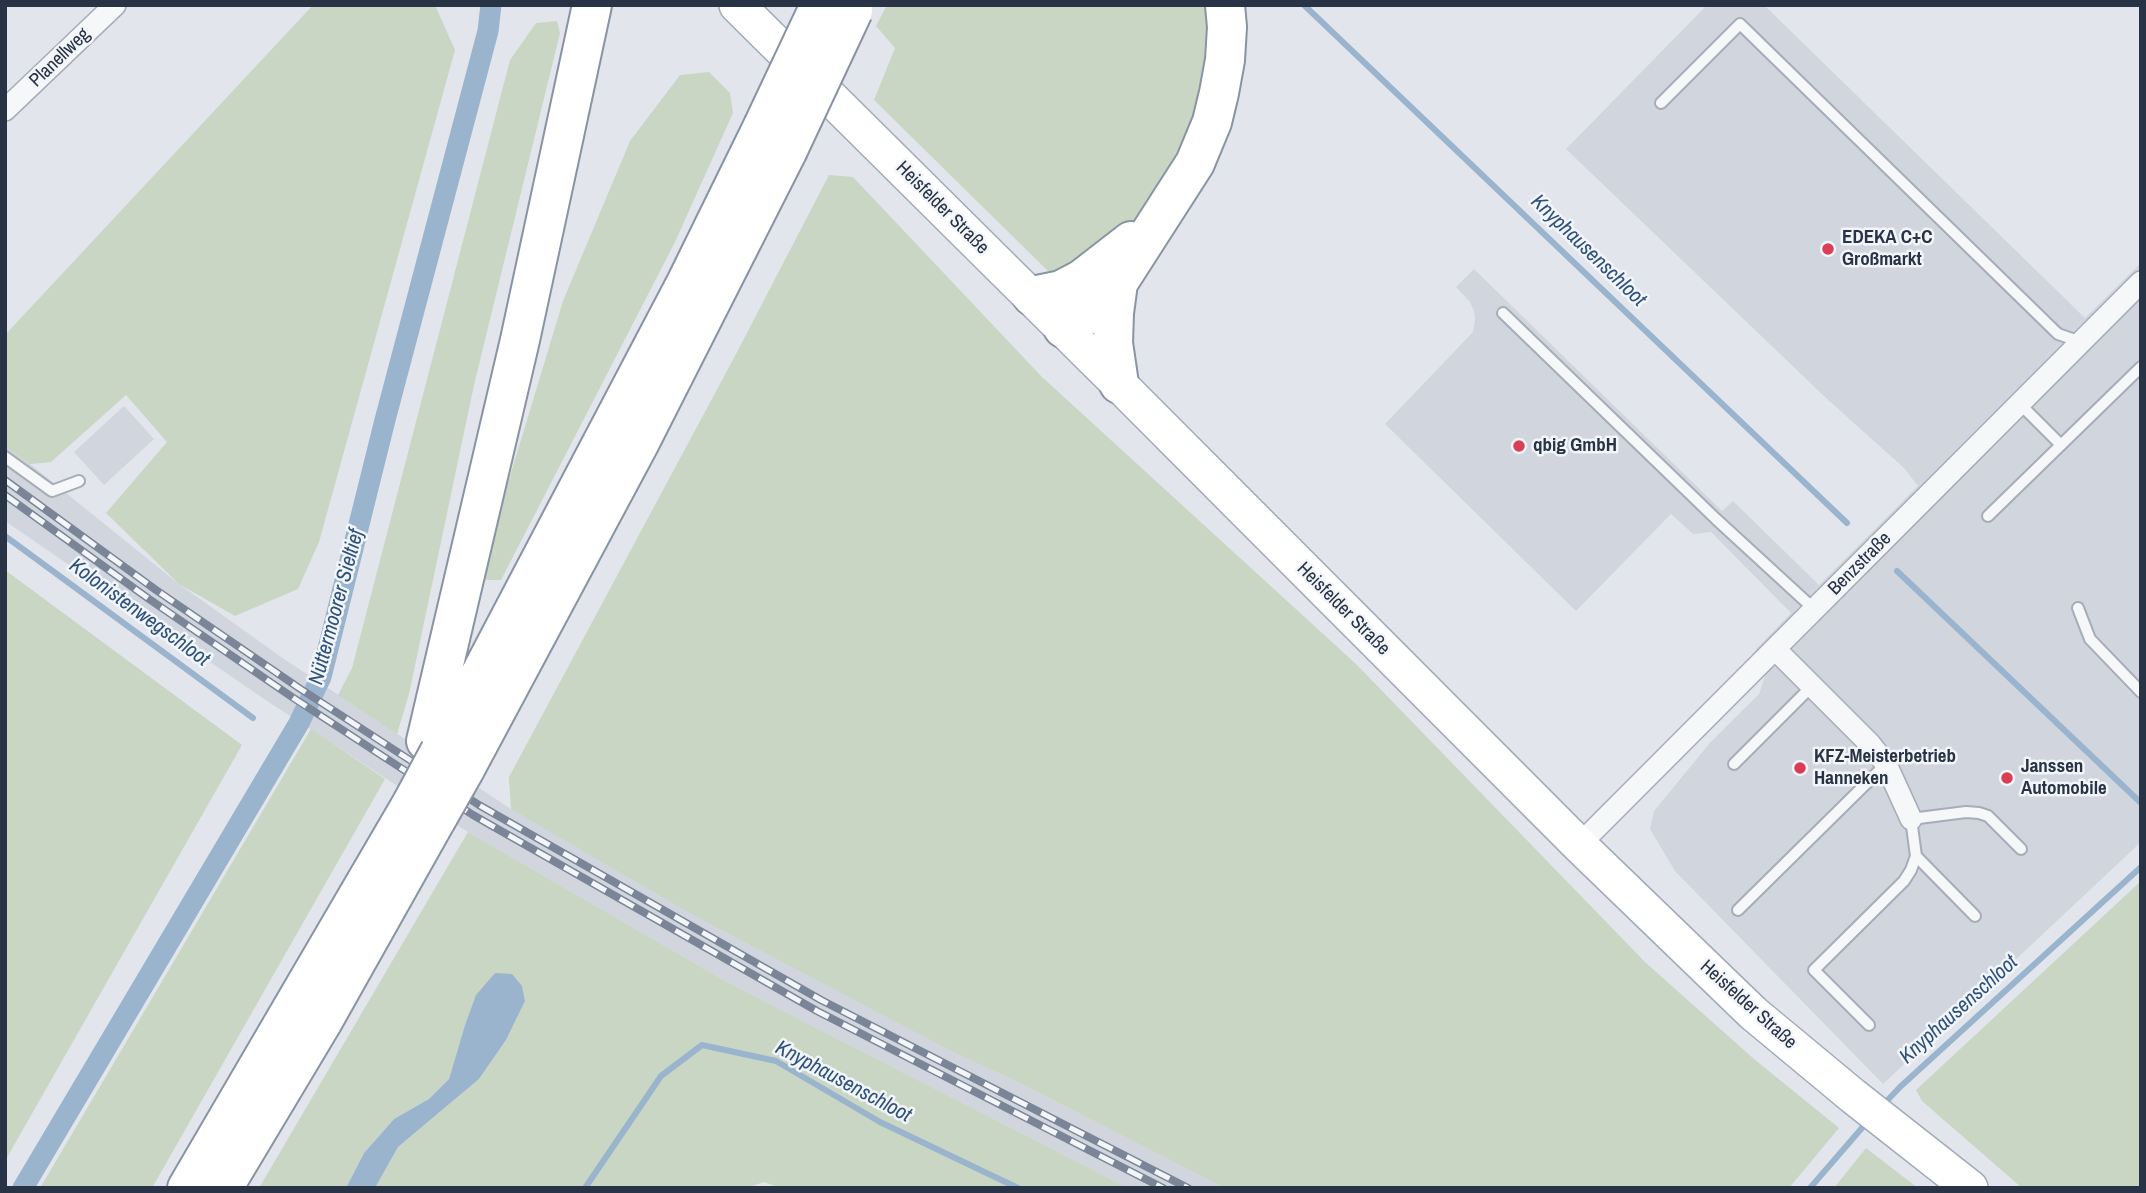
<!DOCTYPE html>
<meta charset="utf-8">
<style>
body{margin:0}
#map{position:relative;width:2146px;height:1193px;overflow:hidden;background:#e2e6ec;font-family:"Archivo Narrow",sans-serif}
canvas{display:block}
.frame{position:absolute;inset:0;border:7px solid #283345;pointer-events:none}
</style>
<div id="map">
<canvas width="2146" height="1193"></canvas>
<div class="frame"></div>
</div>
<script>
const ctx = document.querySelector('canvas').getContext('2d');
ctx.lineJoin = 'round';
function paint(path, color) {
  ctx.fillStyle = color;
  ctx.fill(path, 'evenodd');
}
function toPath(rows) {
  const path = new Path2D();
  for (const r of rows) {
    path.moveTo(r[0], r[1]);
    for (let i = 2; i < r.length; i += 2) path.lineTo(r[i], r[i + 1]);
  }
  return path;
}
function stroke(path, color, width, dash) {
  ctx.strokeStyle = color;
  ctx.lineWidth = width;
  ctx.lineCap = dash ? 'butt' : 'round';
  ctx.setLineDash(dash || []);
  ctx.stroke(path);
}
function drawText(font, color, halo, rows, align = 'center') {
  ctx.font = font + ' "Archivo Narrow",sans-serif';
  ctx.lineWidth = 5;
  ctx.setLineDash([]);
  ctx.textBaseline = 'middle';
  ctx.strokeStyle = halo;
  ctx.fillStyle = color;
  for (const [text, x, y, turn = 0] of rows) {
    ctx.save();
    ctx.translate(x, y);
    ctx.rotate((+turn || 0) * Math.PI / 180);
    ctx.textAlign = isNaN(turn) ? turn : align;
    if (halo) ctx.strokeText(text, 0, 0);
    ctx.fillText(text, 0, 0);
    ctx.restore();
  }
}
const built = toPath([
 [1707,5,1764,5,2085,318,2141,263,2141,842,1883,1084,1675,871,1650,829,1654,811,1709,744,1759,694,1769,664,1756,649,1791,613,1711,532,1693,534,1671,514,1576,611,1385,424,1473,332,1475,320,1474,311,1470,302,1456,287,1474,269,1722,511,1733,501,1819,585,1918,486,1904,468,1826,398,1566,149],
 [124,406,154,439,104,485,74,452],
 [5,447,30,464,179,584,284,659,511,809,961,1056,1020,1083,1224,1188,1128,1188,727,982,468,832,264,699,5,521]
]);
const green = toPath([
 [313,5,435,5,455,50,319,542,298,589,235,616,179,584,106,513,167,442,126,395,51,462,30,464,5,447,5,335],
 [887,5,1216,5,1209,103,1139,226,1051,274,874,100,895,48,876,26],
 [557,21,560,33,474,385,409,694,397,734,338,695,352,668,510,60,536,23],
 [709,72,730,93,733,113,675,242,501,580,486,580,481,572,563,301,630,141,680,75],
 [829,175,853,177,1042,377,1356,664,1646,963,1754,1059,1839,1128,1789,1188,1224,1188,1020,1083,961,1056,690,913,511,809,509,777,736,354],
 [5,570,242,745,5,1161],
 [311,729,385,779,152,1188,40,1188],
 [468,832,727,982,1128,1188,781,1188,764,1182,746,1188,375,1188,398,1147,479,1079,506,1040,525,1001,522,986,495,973,476,996,465,1025,449,1079,429,1099,394,1119,364,1153,346,1188,259,1188],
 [2141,881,2141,1188,2022,1188,1922,1101,1916,1090],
 [1866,1148,1918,1188,1834,1188]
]);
const water = toPath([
 [495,973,512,974,522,986,525,1001,506,1040,479,1079,398,1147,375,1188,346,1188,364,1153,394,1119,429,1099,449,1079,465,1025,476,995]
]);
const stream = toPath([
 [1304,5,1847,523],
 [5,536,253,718],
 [1897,571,2141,803],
 [1882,1106,1900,1087,2141,867],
 [585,1188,661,1076,702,1045,776,1061,880,1122,1018,1188],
 [1810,1188,1868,1121]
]);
const canal = toPath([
 [23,1188,299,723,321,677,385,420,488,31,491,5]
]);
const service = toPath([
 [1661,103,1740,24,2058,334,2081,342],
 [1503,313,1716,519,1814,609],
 [2019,403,2061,445],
 [5,457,52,491,79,481],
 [1988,516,2141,367],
 [2078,608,2090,639,2141,692],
 [1734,764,1812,686],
 [1916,856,1975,916],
 [1738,910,1886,764],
 [1869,1025,1814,970,1904,881,1911,870,1916,856,1911,819,1966,812,1979,813,1988,816,2021,849]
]);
const minor = toPath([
 [5,110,115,5],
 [1775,649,1870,744,1886,764,1911,819],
 [1579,845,2141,282]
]);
const primary = toPath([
 [737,5,1119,384,1579,845,1753,1013,1853,1096,1970,1188]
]);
const motorway = toPath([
 [1118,283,1114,313,1113,343,1119,384],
 [1032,296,1061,290,1082,279,1131,241],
 [1063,328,1085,316,1118,283,1195,163,1212,122,1219,93,1225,60,1227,27,1225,5],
 [426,741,520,340,592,5],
 [440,751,686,283,763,126],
 [465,769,640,442,787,152],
 [187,1188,412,803],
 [223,1188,323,1021,436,820]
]);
const rail = toPath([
 [5,480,156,590,299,688,479,805,821,1000,1188,1188],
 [5,495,149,599,292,697,473,815,817,1011,1163,1188]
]);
const motorwayBridge = toPath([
 [763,126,820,5],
 [787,152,853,11],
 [412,803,440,751],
 [436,820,465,769]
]);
const markers = [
 [1828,249,7,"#da3e55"],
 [1519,446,7,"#da3e55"],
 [1800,768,7,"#da3e55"],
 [2007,778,7,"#da3e55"]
];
const streetNames = [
 ["Planellweg",60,58,-44],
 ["Heisfelder Straße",942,208,45],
 ["Benzstraße",1860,564,-45],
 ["Heisfelder Straße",1343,609,45],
 ["Heisfelder Straße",1748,1005,42]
];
const poiNames = [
 ["EDEKA C+C",1842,238],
 ["Großmarkt",1842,260],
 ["qbig GmbH",1533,446],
 ["KFZ-Meisterbetrieb",1814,757],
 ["Hanneken",1814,779],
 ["Janssen",2021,767],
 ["Automobile",2021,789]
];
const waterNames = [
 ["Knyphausenschloot",1588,251,44],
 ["Nüttermoorer Sieltief",337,607,-75],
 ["Kolonistenwegschloot",139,613,36],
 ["Knyphausenschloot",1959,1010,-42],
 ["Knyphausenschloot",843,1082,28]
];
paint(built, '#d0d5de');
paint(green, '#c8d6c3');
paint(water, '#9ab4ce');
stroke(stream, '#9ab4ce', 6);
stroke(canal, '#9ab4ce', 21);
stroke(service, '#a6adb7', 14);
stroke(minor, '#a6adb7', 24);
stroke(primary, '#a0aab9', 38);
stroke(motorway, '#8893a4', 42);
stroke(service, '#f5f7f9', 10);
stroke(minor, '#f5f7f9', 21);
stroke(primary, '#fff', 35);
stroke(motorway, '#fff', 38);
stroke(rail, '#7a8597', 8);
stroke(rail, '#f2f5f9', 5, [16]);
stroke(motorwayBridge, '#8893a4', 42, []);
stroke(motorwayBridge, '#fff', 38);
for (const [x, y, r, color] of markers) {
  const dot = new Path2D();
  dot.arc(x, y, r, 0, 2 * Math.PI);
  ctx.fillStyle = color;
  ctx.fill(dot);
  stroke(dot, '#f2f5f9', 2.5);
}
drawText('19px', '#283345', '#f2f5f9', streetNames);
drawText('bold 19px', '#283345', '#f2f5f9', poiNames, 'left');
drawText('italic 21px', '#2f527d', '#f2f5f9', waterNames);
</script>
